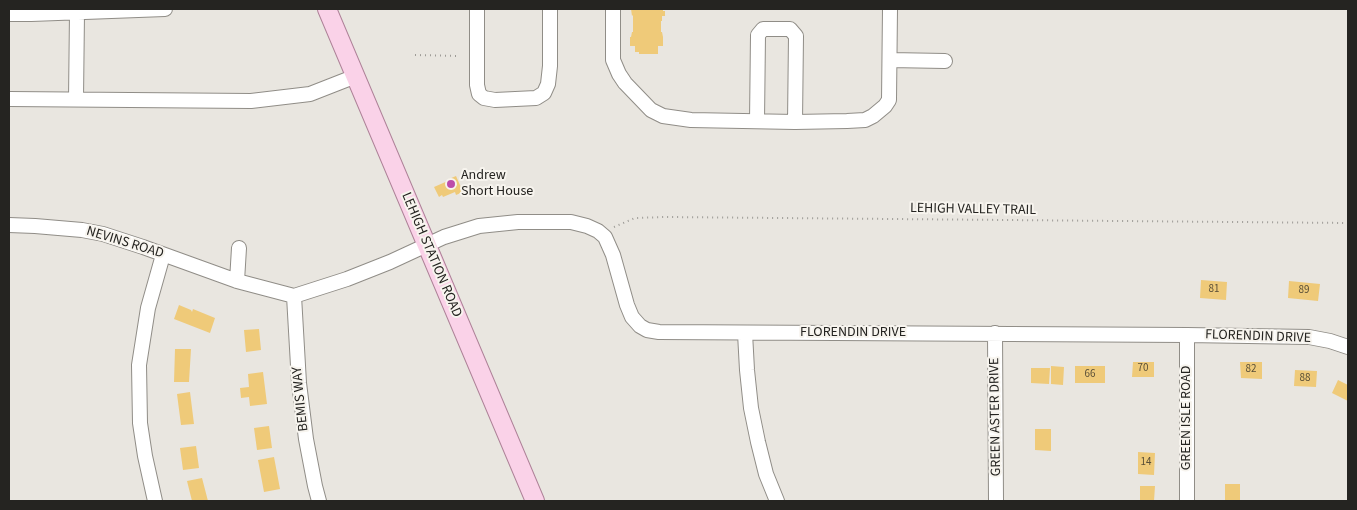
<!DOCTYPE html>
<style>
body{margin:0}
#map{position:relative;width:1357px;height:510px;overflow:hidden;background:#e9e6e0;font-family:"Source Sans 3",sans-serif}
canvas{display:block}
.frame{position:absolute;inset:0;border:10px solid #252421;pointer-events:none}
</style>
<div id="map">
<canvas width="1357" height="510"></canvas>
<div class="frame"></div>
</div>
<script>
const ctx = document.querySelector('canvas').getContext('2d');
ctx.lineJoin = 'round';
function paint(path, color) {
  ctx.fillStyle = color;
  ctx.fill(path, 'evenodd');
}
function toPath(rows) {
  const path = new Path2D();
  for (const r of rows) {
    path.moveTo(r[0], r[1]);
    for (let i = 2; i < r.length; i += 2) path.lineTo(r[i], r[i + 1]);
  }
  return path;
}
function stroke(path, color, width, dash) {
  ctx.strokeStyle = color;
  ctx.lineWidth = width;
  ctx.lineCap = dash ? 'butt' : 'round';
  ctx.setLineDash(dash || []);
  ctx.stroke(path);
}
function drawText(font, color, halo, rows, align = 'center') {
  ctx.font = font + ' "Source Sans 3",sans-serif';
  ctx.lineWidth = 4;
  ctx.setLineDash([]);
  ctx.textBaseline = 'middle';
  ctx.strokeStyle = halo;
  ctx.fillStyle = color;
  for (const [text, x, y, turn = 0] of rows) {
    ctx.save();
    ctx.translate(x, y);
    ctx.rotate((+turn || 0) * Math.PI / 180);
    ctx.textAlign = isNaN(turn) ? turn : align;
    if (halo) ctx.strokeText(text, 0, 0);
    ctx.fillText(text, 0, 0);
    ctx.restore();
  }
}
const building = toPath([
 [631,9,663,9,663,11,665,11,665,16,662,16,662,21,661,21,661,32,662,32,663,37,663,46,658,46,658,54,639,54,639,52,635,52,635,46,630,46,630,37,631,37,632,32,633,32,633,15,632,16],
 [456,176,463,192,456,195,455,192,443,197,442,195,439,197,434,187,450,180,449,179],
 [1201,280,1227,282,1226,300,1200,298],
 [1289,281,1320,284,1318,301,1288,298],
 [179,305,191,310,192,312,193,309,215,318,210,333,174,319],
 [259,329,261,350,246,352,244,330],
 [175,349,191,349,189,382,174,382],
 [1133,362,1154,362,1154,377,1132,377],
 [1240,362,1262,362,1262,379,1241,378],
 [1051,366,1064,367,1063,385,1051,384],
 [1075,366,1105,366,1105,383,1075,383],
 [1031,368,1050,368,1049,384,1031,383],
 [1295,370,1317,371,1316,387,1294,386],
 [263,372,267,404,250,406,249,397,241,398,240,388,249,387,248,374],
 [1338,380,1348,385,1348,401,1332,393],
 [190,392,194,424,181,425,177,394],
 [269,426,272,448,257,450,254,428],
 [1035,429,1051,429,1051,451,1035,450],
 [196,446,199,468,183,470,180,448],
 [1138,452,1155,453,1154,475,1138,474],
 [274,457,280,489,264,492,258,460],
 [202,478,208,501,192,501,187,481],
 [1225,484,1240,484,1240,501,1225,501],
 [1140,486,1155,486,1154,501,1140,501]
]);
const path = toPath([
 [415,55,459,56],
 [614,227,635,218,665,217,1348,223]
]);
const minor = toPath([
 [31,9,31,14,165,9],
 [477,9,477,85,479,94,484,98,495,100,536,98,544,93,548,84,550,66,550,9],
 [613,9,613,60,619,74,625,83,651,110,663,116,691,120,795,122,847,121,865,120,873,116,885,106,889,100,890,9],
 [9,14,31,14],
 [890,60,945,61],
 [9,99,251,101,310,94,356,76],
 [76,99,77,13],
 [757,121,758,35,763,29,790,29,796,36,795,122],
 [9,225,35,226,82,230,103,234,143,247,237,281,294,296,347,279,390,262,444,237,479,226,518,222,571,222,587,226,598,231,605,237,613,255,627,305,632,317,640,326,647,330,659,332,1187,335,1309,337,1330,341,1348,347],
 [237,281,239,248],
 [294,296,299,383,306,439,315,486,319,501],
 [745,333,747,370,751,408,758,442,766,474,777,501],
 [995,333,996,501],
 [155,501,145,456,140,423,139,365,148,308,163,255],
 [1187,501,1187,335]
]);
const major = toPath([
 [327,9,535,501]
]);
const markers = [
 [451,184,5,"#bc4caa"]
];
const numberNames = [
 ["81",1214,290],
 ["89",1304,291],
 ["70",1143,369],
 ["82",1251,370],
 ["66",1090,375],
 ["88",1305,379],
 ["14",1146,463]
];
const poiNames = [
 ["Andrew",461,176],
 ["Short House",461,192]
];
const streetNames = [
 ["LEHIGH VALLEY TRAIL",973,210,1],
 ["NEVINS ROAD",125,243,17],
 ["LEHIGH STATION ROAD",431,255,67],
 ["FLORENDIN DRIVE",853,333],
 ["FLORENDIN DRIVE",1258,337,2],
 ["BEMIS WAY",301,399,-96],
 ["GREEN ASTER DRIVE",996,417,-91],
 ["GREEN ISLE ROAD",1187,418,-90]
];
paint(building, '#efca79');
stroke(minor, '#908d87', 16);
stroke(major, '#ae8298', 20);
stroke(path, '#9d9b96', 2, [1, 4]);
stroke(minor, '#fff', 14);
stroke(major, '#fad2e8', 18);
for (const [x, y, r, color] of markers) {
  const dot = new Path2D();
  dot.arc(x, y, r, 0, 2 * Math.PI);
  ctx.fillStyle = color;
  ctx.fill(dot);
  stroke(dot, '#f7f4ee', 2);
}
drawText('11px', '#584e37', null, numberNames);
drawText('14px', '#252421', '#f7f4ee', poiNames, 'left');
drawText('14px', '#252421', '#f7f4ee', streetNames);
</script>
